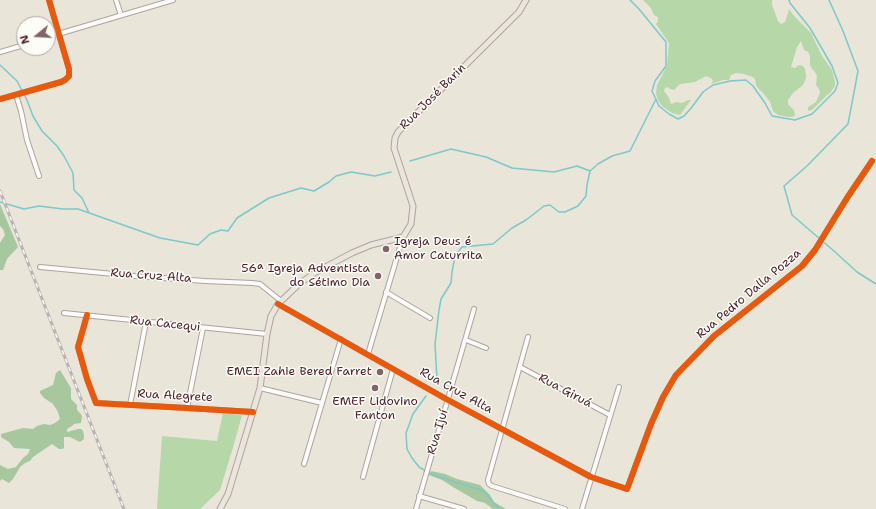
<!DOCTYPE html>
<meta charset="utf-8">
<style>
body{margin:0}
#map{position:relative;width:876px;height:509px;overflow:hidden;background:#e9e5d8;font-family:"Shantell Sans",sans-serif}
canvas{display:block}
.north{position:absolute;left:16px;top:16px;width:40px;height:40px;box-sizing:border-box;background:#fdfcf7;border:1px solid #b5a4a5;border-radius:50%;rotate:252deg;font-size:11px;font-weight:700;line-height:16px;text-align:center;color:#4a1f2b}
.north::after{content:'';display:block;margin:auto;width:14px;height:18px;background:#826468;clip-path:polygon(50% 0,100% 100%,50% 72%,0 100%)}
</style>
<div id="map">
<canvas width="876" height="509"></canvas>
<div class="north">N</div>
</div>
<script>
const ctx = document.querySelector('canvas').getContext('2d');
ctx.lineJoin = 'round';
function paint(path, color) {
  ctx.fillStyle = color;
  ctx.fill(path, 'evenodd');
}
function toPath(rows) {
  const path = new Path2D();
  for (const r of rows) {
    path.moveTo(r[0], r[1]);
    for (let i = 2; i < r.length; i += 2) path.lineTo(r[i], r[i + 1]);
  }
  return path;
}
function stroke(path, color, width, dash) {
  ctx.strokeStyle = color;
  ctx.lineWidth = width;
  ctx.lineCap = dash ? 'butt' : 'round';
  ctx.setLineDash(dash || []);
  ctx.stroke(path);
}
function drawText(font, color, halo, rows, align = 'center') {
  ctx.font = font + ' "Shantell Sans",sans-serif';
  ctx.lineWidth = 3;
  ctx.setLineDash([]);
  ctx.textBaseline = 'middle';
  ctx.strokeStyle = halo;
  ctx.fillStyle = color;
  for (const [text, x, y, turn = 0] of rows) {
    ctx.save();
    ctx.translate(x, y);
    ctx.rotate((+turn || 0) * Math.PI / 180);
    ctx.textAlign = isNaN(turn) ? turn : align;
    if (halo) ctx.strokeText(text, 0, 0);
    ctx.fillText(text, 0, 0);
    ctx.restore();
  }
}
const green = toPath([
 [643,0,772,0,772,5,778,21,781,24,785,22,788,13,789,9,794,16,811,33,822,56,832,70,835,82,835,86,830,93,827,95,812,110,808,111,808,107,816,102,820,93,819,89,816,85,817,76,815,72,812,69,810,65,810,56,808,52,804,50,801,41,797,47,791,67,795,68,799,65,803,66,805,69,806,78,803,85,793,93,788,100,788,104,794,110,795,116,789,117,778,115,773,111,770,102,764,94,758,88,756,85,755,79,753,77,744,74,736,73,731,75,729,80,723,80,711,84,713,81,711,78,706,76,695,82,680,84,674,90,670,89,668,87,665,88,664,91,669,98,671,104,676,102,682,103,688,100,691,100,680,115,672,113,662,106,658,100,656,94,657,85,667,66,669,43,656,24,658,21,658,17,654,15,651,8],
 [223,413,242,415,234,444,220,490,200,509,157,509,162,436,217,441]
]);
const forest = toPath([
 [0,204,18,247,7,259,3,270,0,270,0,243,5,235,3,229,0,226],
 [60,370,71,388,71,399,77,405,77,410,81,414,82,417,81,423,74,424,72,426,67,429,67,432,78,429,81,429,83,431,84,436,84,439,80,442,70,437,64,437,64,448,62,449,59,449,52,444,33,457,30,461,25,463,20,467,13,479,9,483,2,479,0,481,0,465,8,469,16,467,23,458,28,454,30,449,14,448,9,442,1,437,1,434,23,428,33,429,37,426,44,424,50,425,55,423,60,419,58,412,53,404,44,398,40,393,40,391,53,385,56,373],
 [431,471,445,474,457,479,480,485,490,495,494,502,506,509,493,509,485,503,477,501,453,487,442,480,429,475]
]);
const stream = toPath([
 [630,0,639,9,666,42,666,66,655,81,652,91,659,106,669,114,678,119,684,116,692,107,703,92,713,85,730,81,746,80,753,86,765,103,772,116,795,120,812,114,835,91,838,83,832,66,810,28,790,3,789,0],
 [829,0,843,31,858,71,848,124,807,166,784,186,792,215,834,251,857,272,876,284],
 [0,65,17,81,27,100,33,116,42,131,57,146,64,156,73,173,74,190,82,198,89,213],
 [410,161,451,149,486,157,512,168,554,172,577,166,590,171],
 [0,202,24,209,39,206,63,209,78,209,160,238,198,245,210,234,221,230,228,231,237,218,269,198,301,188,314,191,329,182,336,176,351,172,375,176,391,172],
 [437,379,435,344,439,310,441,299,451,283,452,272,455,256,462,247,493,244,512,228,526,220,544,206,550,205,559,212,565,212,578,206,586,196,587,185,590,171,598,164,612,156,630,151,656,99],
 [426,396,413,414,406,433,407,449,412,458,419,467,433,475,484,491,499,509]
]);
const minor = toPath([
 [116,0,121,15],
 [48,37,173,0],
 [0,52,24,45],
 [16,95,21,111,27,140,39,176],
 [0,99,61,82,65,80,69,76,69,69,49,0],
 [40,267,135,276,205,281,252,283,260,284,281,301],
 [386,292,430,318],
 [278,304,448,400,591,477,627,489,651,424,663,397,676,375,714,336,802,266,815,250,834,219,847,198,872,161],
 [64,313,267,334],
 [87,315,78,347,87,379,96,403,187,408,253,412],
 [528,337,488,480,489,484,492,486,565,509],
 [466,340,486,348],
 [368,354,403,237],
 [520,367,610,415],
 [260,388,322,403],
 [130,405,146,322],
 [187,408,203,328],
 [304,464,341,339],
 [363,477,393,369],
 [419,496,464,509],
 [416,509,474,309],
 [582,509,619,387]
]);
const major = toPath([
 [220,509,228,494,260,388,267,334,271,316,278,304,299,284,316,272,352,253,371,245,403,237,411,224,413,206,394,148,395,138,398,132,519,12,526,0]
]);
const rail = toPath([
 [0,191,124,509]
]);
const cycleway = toPath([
 [0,99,61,82,65,80,69,76,69,69,49,0],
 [278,304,448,400,591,477,627,489,651,424,663,397,676,375,714,336,802,266,815,250,834,219,847,198,872,161],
 [87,315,78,347,87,379,96,403,187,408,253,412]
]);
const markers = [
 [386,249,4,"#826468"],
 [378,276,4,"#826468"],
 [380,372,4,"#826468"],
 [375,388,4,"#826468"]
];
const streetNames = [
 ["Rua José Barin",433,97,-45],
 ["Rua Cruz Alta",151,276,4],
 ["Rua Pedro Dalla Pozza",749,294,-40],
 ["Rua Cacequi",165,324,6],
 ["Rua Cruz Alta",456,391,29],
 ["Rua Giruá",565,391,28],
 ["Rua Alegrete",175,396,3],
 ["Rua Ijuí",438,432,-73]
];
const poiNames = [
 ["Igreja Deus é",394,242,"left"],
 ["Amor Caturrita",394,256,"left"],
 ["56ª Igreja Adventista",370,269],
 ["do Sétimo Dia",370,283],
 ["EMEI Zahie Bered Farret",372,372],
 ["EMEF Lidovino",375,402,"center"],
 ["Fanton",375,416,"center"]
];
paint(green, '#b6d7a8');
paint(forest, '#a7c79e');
stroke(stream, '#7cc8cb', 1.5);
stroke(minor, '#aca49e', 6);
stroke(major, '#aca49e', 7);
stroke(minor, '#fcfbf9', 4);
stroke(major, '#ece5dd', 5);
stroke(rail, '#b9b4b3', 3);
stroke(rail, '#fdfcf7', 1.5, [4.5]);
stroke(cycleway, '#e8590c', 6);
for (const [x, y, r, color] of markers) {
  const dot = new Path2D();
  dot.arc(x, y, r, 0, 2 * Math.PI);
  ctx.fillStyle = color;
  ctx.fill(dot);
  stroke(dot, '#fdfcf7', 1.5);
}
drawText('12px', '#4a1f2b', '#fdfcf7', streetNames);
drawText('12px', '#4a1f2b', '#fdfcf7', poiNames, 'right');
</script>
